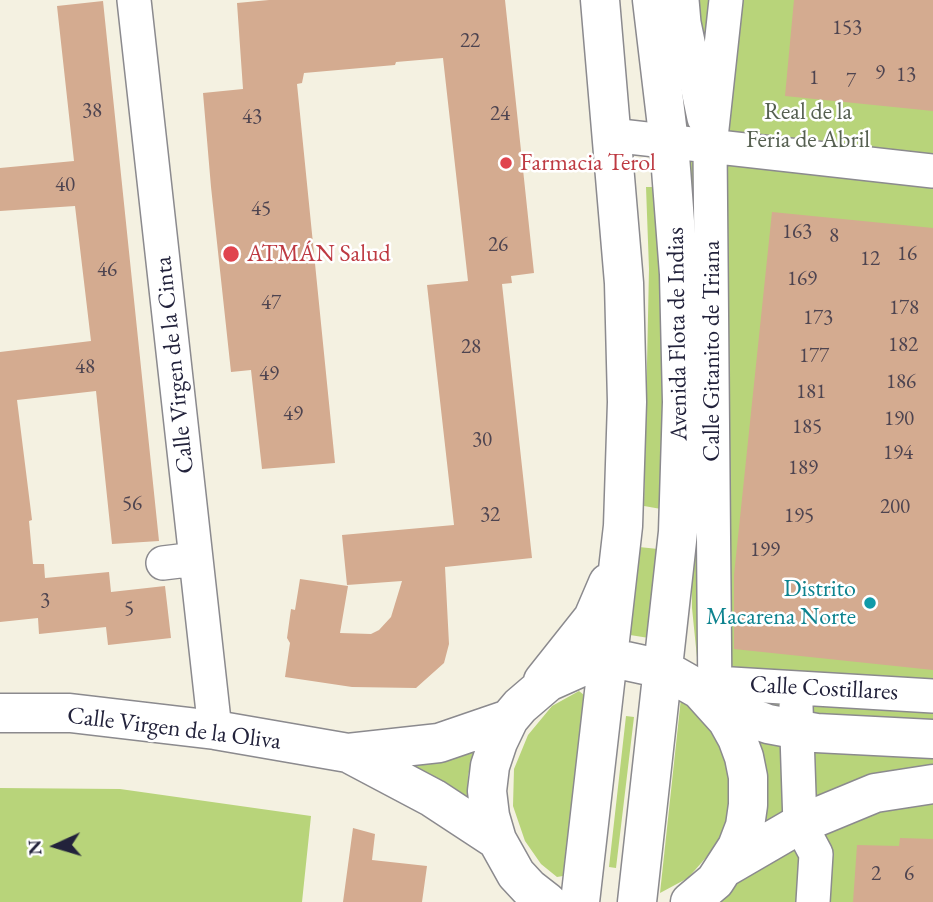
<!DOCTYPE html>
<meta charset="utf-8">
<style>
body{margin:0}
#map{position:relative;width:933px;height:902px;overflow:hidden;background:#f4f1e1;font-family:"EB Garamond",serif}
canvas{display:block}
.north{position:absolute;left:21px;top:811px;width:70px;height:70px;-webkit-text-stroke:5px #fff;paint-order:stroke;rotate:266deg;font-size:19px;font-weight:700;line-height:28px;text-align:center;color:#22223b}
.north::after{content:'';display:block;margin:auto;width:24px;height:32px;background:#22223b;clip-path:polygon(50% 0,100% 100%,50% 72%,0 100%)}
</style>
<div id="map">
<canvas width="933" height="902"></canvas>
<div class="north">N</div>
</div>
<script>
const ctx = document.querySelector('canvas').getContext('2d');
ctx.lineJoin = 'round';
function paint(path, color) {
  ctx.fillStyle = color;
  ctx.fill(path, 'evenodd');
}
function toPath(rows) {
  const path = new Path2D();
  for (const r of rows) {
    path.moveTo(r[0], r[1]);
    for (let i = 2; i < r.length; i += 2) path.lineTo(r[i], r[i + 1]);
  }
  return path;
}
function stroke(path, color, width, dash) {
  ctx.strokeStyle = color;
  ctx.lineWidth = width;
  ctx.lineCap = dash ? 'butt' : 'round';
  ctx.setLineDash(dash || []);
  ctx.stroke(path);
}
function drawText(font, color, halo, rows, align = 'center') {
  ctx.font = font + ' "EB Garamond",serif';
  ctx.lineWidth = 5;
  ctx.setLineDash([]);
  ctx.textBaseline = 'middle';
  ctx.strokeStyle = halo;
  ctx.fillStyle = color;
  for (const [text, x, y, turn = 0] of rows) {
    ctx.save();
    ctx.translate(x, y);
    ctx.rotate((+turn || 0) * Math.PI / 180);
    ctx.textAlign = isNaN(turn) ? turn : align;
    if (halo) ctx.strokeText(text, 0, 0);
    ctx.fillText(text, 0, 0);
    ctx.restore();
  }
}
const green = toPath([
 [670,0,933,0,933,902,722,902,715,844,710,853,688,878,660,893,681,698,703,717,692,608,687,177],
 [646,187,653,187,660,268,664,417,661,509,644,506,649,269],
 [639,547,658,549,649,638,630,635],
 [579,691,584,695,563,876,557,877,541,864,525,841,513,806,514,769,528,735,552,706],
 [626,716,634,717,616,868,609,867],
 [474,751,468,776,467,804,402,762],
 [0,788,120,789,311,816,302,902,0,902]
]);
const building = toPath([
 [269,0,505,0,534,273,511,276,512,283,502,284,532,558,445,567,449,644,444,663,416,688,352,687,285,677,290,643,287,638,291,609,295,610,300,579,348,586,340,633,371,634,379,630,391,617,402,581,347,585,342,535,454,525,427,285,468,281,443,58,396,62,395,65,304,73,302,83,297,84,335,463,262,469,251,370,231,372,211,187,203,93,243,89,237,3],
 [794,0,933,0,933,111,785,96],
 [103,1,159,541,112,544,96,391,17,400,32,520,29,521,33,564,44,564,45,578,109,572,111,592,165,586,171,638,108,645,106,627,39,634,38,618,0,622,0,352,91,341,75,206,0,211,0,168,74,161,57,6],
 [772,212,933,228,933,670,734,649,734,575],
 [353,828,375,834,372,860,427,866,422,902,343,902],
 [900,838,933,839,933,902,853,902,857,845,899,846]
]);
const minor = toPath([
 [134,0,215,730],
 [682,0,684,23,704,118],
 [611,135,933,171],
 [163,563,196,559],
 [715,683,933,696],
 [715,704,710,147,726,0],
 [796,706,800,824,816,854,813,902]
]);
const major = toPath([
 [543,681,593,618,608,583],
 [715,704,768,724,816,733,933,739],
 [0,713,70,713,215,730,348,753,439,743,509,719],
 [348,753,433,798,497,840],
 [726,867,800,824,875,793,933,784],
 [547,902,529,888,516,874,497,840,490,816,487,791,490,766,498,742,509,719,520,706,548,682,586,665,626,661,663,669,700,690,727,720,737,738,744,757,748,777,748,805,745,826,737,847,715,881,690,902],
 [580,902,623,526,627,402,624,283,600,0],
 [637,902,678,532,682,402,679,274,669,143,652,0]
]);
const markers = [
 [506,163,7,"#e0444e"],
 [231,254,9,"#e0444e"],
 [870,603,7,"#0f9aa8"]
];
const numberNames = [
 ["153",847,28],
 ["22",470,41],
 ["9",880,73],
 ["13",906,75],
 ["1",814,78],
 ["7",851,81],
 ["38",92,111],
 ["24",500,114],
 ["43",252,117],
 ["40",65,185],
 ["45",261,209],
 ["163",797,232],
 ["8",834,236],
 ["26",498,245],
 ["16",907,254],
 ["12",870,259],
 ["46",107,270],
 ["169",802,279],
 ["47",271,303],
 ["178",904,308],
 ["173",818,318],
 ["182",903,345],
 ["28",471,347],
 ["177",814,356],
 ["48",85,367],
 ["49",269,374],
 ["186",901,382],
 ["181",811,392],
 ["49",293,414],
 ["190",899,419],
 ["185",807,427],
 ["30",482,440],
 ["194",898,453],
 ["189",803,468],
 ["56",132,504],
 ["200",895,507],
 ["32",490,515],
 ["195",799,516],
 ["199",765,550],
 ["3",45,601],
 ["5",129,609],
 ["2",876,874],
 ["6",909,874]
];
const parkNames = [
 ["Real de la",808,112],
 ["Feria de Abril",808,140]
];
const healthNames = [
 ["Farmacia Terol",520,163],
 ["ATMÁN Salud",247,254]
];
const streetNames = [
 ["Avenida Flota de Indias",678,334,-91],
 ["Calle Gitanito de Triana",712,351,-90],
 ["Calle Virgen de la Cinta",175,365,-96],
 ["Calle Costillares",824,689,3],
 ["Calle Virgen de la Oliva",174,729,7]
];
const cultureNames = [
 ["Distrito",856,589],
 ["Macarena Norte",856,617]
];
paint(green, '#b8d47a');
paint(building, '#d4ab90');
stroke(minor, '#8b8a8e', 36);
stroke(major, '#8b8a8e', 41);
stroke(minor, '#fff', 33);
stroke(major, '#fff', 38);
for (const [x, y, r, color] of markers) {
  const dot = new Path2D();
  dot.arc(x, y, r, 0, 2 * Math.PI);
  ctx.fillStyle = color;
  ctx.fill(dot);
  stroke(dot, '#fff', 2.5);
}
drawText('21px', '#4e4450', null, numberNames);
drawText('24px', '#566051', '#fff', parkNames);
drawText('24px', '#be3a42', '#fff', healthNames, 'left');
drawText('24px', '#22223b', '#fff', streetNames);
drawText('24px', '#0d838f', '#fff', cultureNames, 'right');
</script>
